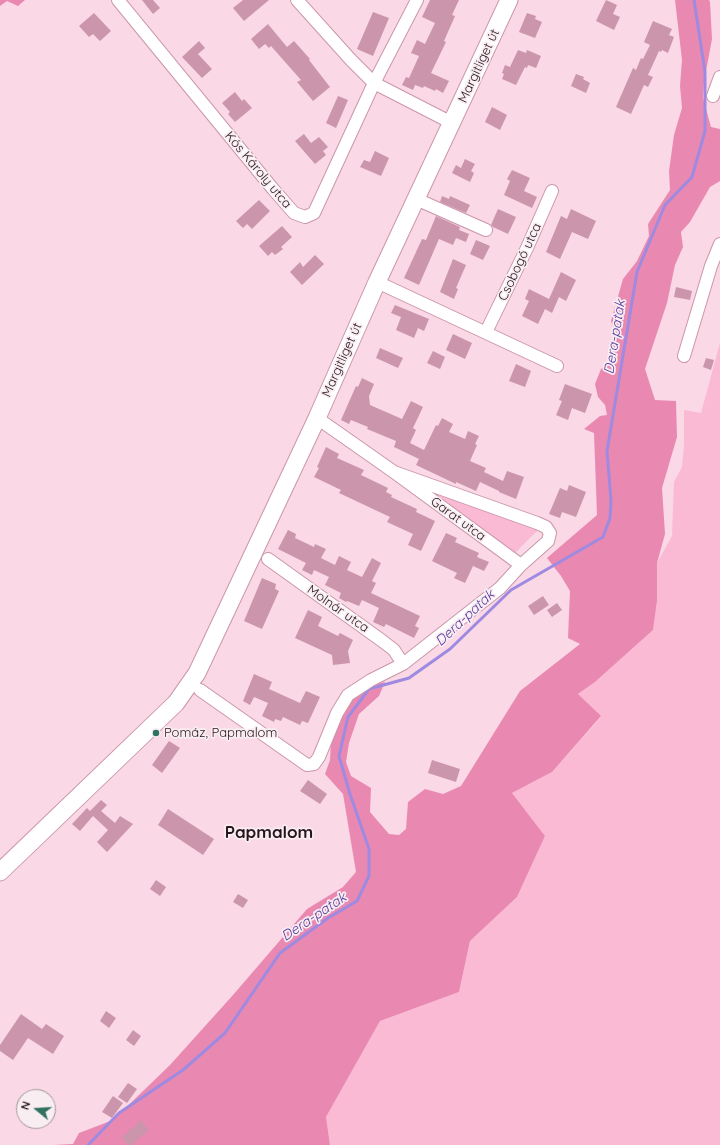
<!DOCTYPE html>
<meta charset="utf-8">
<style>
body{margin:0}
#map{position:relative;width:720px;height:1145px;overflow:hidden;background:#fad8e5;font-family:Quicksand,sans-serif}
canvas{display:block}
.north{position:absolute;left:16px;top:1089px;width:40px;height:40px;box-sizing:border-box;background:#f8edf1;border:1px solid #a4969c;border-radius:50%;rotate:288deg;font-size:11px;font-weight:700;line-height:16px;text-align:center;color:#27141c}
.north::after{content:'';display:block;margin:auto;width:14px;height:18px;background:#307160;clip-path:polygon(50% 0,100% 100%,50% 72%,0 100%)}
</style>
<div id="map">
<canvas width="720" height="1145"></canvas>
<div class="north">N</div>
</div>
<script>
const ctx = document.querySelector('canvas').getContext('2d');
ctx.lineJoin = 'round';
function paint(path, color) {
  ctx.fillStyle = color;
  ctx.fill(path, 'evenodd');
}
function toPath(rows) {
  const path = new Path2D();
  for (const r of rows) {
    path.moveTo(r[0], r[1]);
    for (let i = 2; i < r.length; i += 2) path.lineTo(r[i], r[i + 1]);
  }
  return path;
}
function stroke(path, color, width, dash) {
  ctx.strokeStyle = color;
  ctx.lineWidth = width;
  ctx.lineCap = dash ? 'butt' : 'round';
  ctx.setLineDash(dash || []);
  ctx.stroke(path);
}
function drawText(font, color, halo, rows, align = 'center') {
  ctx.font = font + ' Quicksand,sans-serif';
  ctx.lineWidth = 3.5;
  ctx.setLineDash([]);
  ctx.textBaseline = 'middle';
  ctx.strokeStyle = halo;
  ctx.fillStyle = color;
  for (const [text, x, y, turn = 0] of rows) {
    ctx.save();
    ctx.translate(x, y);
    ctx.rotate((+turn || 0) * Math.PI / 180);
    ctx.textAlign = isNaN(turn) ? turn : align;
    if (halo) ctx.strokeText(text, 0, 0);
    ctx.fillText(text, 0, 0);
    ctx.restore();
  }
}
const green = toPath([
 [720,343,720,1145,330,1145,326,1117,380,1021,459,992,470,941,517,897,545,836,512,793,552,772,601,717,578,694,595,682,653,630,657,601,657,563,672,536,674,482,682,467,684,445,684,410,701,413],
 [420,485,535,527,537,531,515,553]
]);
const forest = toPath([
 [0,0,25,0,18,6,7,1,0,6],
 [675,0,709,0,710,2,712,39,704,82,703,98,711,127,720,129,720,181,710,187,690,222,681,232,683,247,675,265,667,303,645,369,655,400,676,401,677,437,662,488,665,534,657,563,657,601,653,630,595,682,578,694,601,716,552,772,512,793,545,836,517,897,470,941,459,992,380,1021,326,1117,330,1145,53,1145,73,1144,79,1133,113,1120,170,1065,233,995,307,909,343,887,356,872,343,794,325,774,330,760,331,741,340,720,353,696,370,685,385,682,379,696,359,714,349,743,346,762,351,776,371,788,370,812,389,834,399,835,406,829,408,802,425,789,443,794,461,786,520,691,580,644,568,638,570,591,561,576,547,558,597,515,594,433,584,429,600,416,607,415,605,405,598,397,595,384,601,369,613,360,609,344,617,335,611,321,623,279,637,261,649,236,648,224,670,190,669,171,674,135,682,108,680,86,682,60]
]);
const stream = toPath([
 [88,1145,119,1113,183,1070,225,1033,280,953,328,918,357,901,369,876,369,849,350,794,339,756,348,717,369,689,409,678,450,649,511,590,603,537,610,518,611,501,607,451,637,272,665,205,692,177,705,131,705,72,694,0]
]);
const building = toPath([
 [142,0,153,0,160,8,153,14],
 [243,0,269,0,244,21,233,8],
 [430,0,459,0,452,15,455,16,444,41,446,42,431,73,449,81,443,93,436,89,435,91,424,86,423,88,415,85,413,90,402,85,406,77,409,78,419,56,411,53,417,40,425,44,435,23,422,17],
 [606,0,617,5,613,14,620,17,614,30,596,21],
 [373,12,389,18,373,56,357,49],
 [94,13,111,31,100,41,93,34,89,37,79,26],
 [527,13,536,16,535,19,542,22,535,38,519,32],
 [653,21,672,29,669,35,674,37,668,53,662,50,661,52,659,51,648,75,653,77,648,87,644,85,631,114,616,107,633,68,636,70,641,58,643,59,650,45,644,42],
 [268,24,287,47,294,41,310,59,309,60,330,87,313,101,297,82,301,80,271,46,269,48,265,44,259,49,251,39],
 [199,41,205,48,198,54,212,69,202,78,182,57],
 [518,50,526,53,527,50,541,56,536,68,528,65,527,68,525,67,516,85,502,79,504,74,502,73,505,65,510,67],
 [576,74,584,77,583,79,590,83,586,93,571,86],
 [235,92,242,101,244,99,252,108,235,122,228,114,230,112,222,103],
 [338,96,348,100,336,128,326,123],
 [492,107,507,115,500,130,485,122],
 [304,134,311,143,319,137,328,147,323,151,326,155,315,164,295,141],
 [375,151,389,158,381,176,360,167,364,160,370,162],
 [465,159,475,164,471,171,474,173,470,182,452,173,456,165,461,168],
 [512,170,530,178,524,191,537,197,532,208,504,195,510,181,507,179],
 [442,196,449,199,450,196,470,205,466,213,440,202],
 [259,200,270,211,252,229,247,224,243,228,236,221],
 [498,209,516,217,508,234,493,227,491,225],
 [571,209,596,221,588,239,572,232,560,259,546,252,561,216,567,219],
 [436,216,460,227,459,230,469,234,466,242,456,238,453,245,439,239,419,285,404,278,422,239,426,240],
 [282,226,292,237,281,247,283,249,275,255,272,252,268,256,259,246],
 [476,240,490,246,483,260,470,254],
 [315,255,324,264,302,285,290,272,300,262,303,267],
 [453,259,466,265,456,288,458,289,454,299,440,292],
 [561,272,576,280,566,301,559,297,552,313,545,309,538,324,522,316,529,301,525,299,529,289,549,299],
 [676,287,692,291,690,300,674,297],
 [395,305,429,319,424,331,418,328,414,338,396,330,401,317,391,313],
 [453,334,472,343,465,359,446,350],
 [380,348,403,358,398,368,376,358],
 [433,351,445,357,440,369,427,363],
 [706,358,714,360,711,370,703,367],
 [516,364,531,371,525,387,509,381],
 [362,378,374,384,369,396,370,405,402,419,411,401,423,407,413,428,416,430,410,443,424,450,436,425,438,426,442,418,453,424,449,432,465,439,468,431,479,436,475,444,477,445,470,461,486,468,484,472,503,481,507,471,524,477,516,499,499,492,499,491,480,482,476,491,456,482,456,484,416,465,419,459,394,447,396,441,367,429,368,427,351,420,349,424,341,420,356,386,358,387],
 [565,384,592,394,585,413,572,408,568,420,556,415,562,401,559,400],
 [326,447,339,454,337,458,364,470,361,475,388,488,386,492,392,495,391,497,417,509,416,512,435,521,421,551,408,545,413,534,387,522,390,517,339,493,341,490,314,477,319,468,317,467],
 [569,485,586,492,576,517,562,512,560,518,549,514,560,488,567,491],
 [288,530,296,534,295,538,314,547,315,544,326,549,321,558,335,565,339,556,351,562,347,570,362,577,372,558,381,563,372,581,376,583,371,593,420,616,415,626,419,628,414,638,386,624,384,627,373,622,379,608,362,600,359,606,347,601,346,602,339,598,341,593,325,585,329,577,314,570,312,575,302,570,306,563,278,549],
 [446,533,457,538,455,542,479,553,477,557,489,562,484,571,473,566,465,583,454,578,457,573,432,561],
 [262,578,276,584,275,589,279,591,262,629,244,621],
 [543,596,549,605,534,615,528,606],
 [557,603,562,610,552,617,547,610],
 [308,610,322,617,318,626,338,636,340,633,353,640,348,651,350,663,333,665,332,655,295,638],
 [254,674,272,682,269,689,300,703,306,691,320,697,308,723,302,721,300,725,283,717,281,721,275,719,274,722,262,716,268,703,254,697,250,705,243,701],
 [169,741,180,748,162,773,152,765],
 [432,760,460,769,456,782,428,773],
 [308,780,327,794,320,804,300,791],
 [101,800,107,805,101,811,115,823,120,816,133,824,107,852,97,842,108,830,93,816,80,831,72,824,87,808,90,811],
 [168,809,214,839,203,855,158,825],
 [156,880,166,887,160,896,150,889],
 [238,894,248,900,243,908,233,902],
 [106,1011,116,1018,109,1028,100,1021],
 [21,1014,42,1029,46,1024,64,1036,53,1054,28,1038,13,1060,0,1051,0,1045],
 [133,1030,141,1036,134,1046,126,1040],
 [128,1083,137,1089,127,1103,118,1097],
 [113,1096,123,1103,112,1118,102,1112],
 [141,1120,149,1130,131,1145,128,1145,122,1137]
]);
const street = toPath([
 [118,0,273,189,294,213,305,217,314,213,374,83,417,0],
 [297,0,351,60,374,83,452,123],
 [713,96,720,77],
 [416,199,486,230],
 [377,282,557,366],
 [486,332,527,248,552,191],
 [684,356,711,266,720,244],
 [317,418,394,472,521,565],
 [268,559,381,640,394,650,403,664],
 [200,690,307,765,314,764,319,757,337,713,348,695,371,680,403,664,500,588,521,565,548,541,550,533,546,527,537,523,394,472]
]);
const secondary = toPath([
 [0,872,176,703,197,673,317,418,377,282,509,0]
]);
const markers = [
 [156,733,4,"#307160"]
];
const streetNames = [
 ["Margitliget út",479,66,-65],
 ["Kós Károly utca",258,170,50],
 ["Csobogó utca",520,262,-65],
 ["Margitliget út",342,360,-66],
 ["Garat utca",458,519,36],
 ["Molnár utca",338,609,35]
];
const poiNames = [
 ["Pomáz, Papmalom",164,733]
];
const waterNames = [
 ["Dera-patak",615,337,-81],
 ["Dera-patak",465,618,-43],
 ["Dera-patak",314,917,-34]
];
const districtNames = [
 ["Papmalom",269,833]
];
paint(green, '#fabad3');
paint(forest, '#e989b2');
stroke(stream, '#9e8ae0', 3);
paint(building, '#cb96ab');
stroke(street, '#cb96ab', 14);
stroke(secondary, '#cb96ab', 19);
stroke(street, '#fff', 12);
stroke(secondary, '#fff', 17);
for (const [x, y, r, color] of markers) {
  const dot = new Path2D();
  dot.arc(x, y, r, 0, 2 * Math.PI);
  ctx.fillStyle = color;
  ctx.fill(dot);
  stroke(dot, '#f8edf1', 1.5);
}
drawText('13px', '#27141c', '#f8edf1', streetNames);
drawText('13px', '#27141c', '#f8edf1', poiNames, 'left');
drawText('italic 14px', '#5b3ba0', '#f8edf1', waterNames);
drawText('bold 17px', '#27141c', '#f8edf1', districtNames);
</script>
